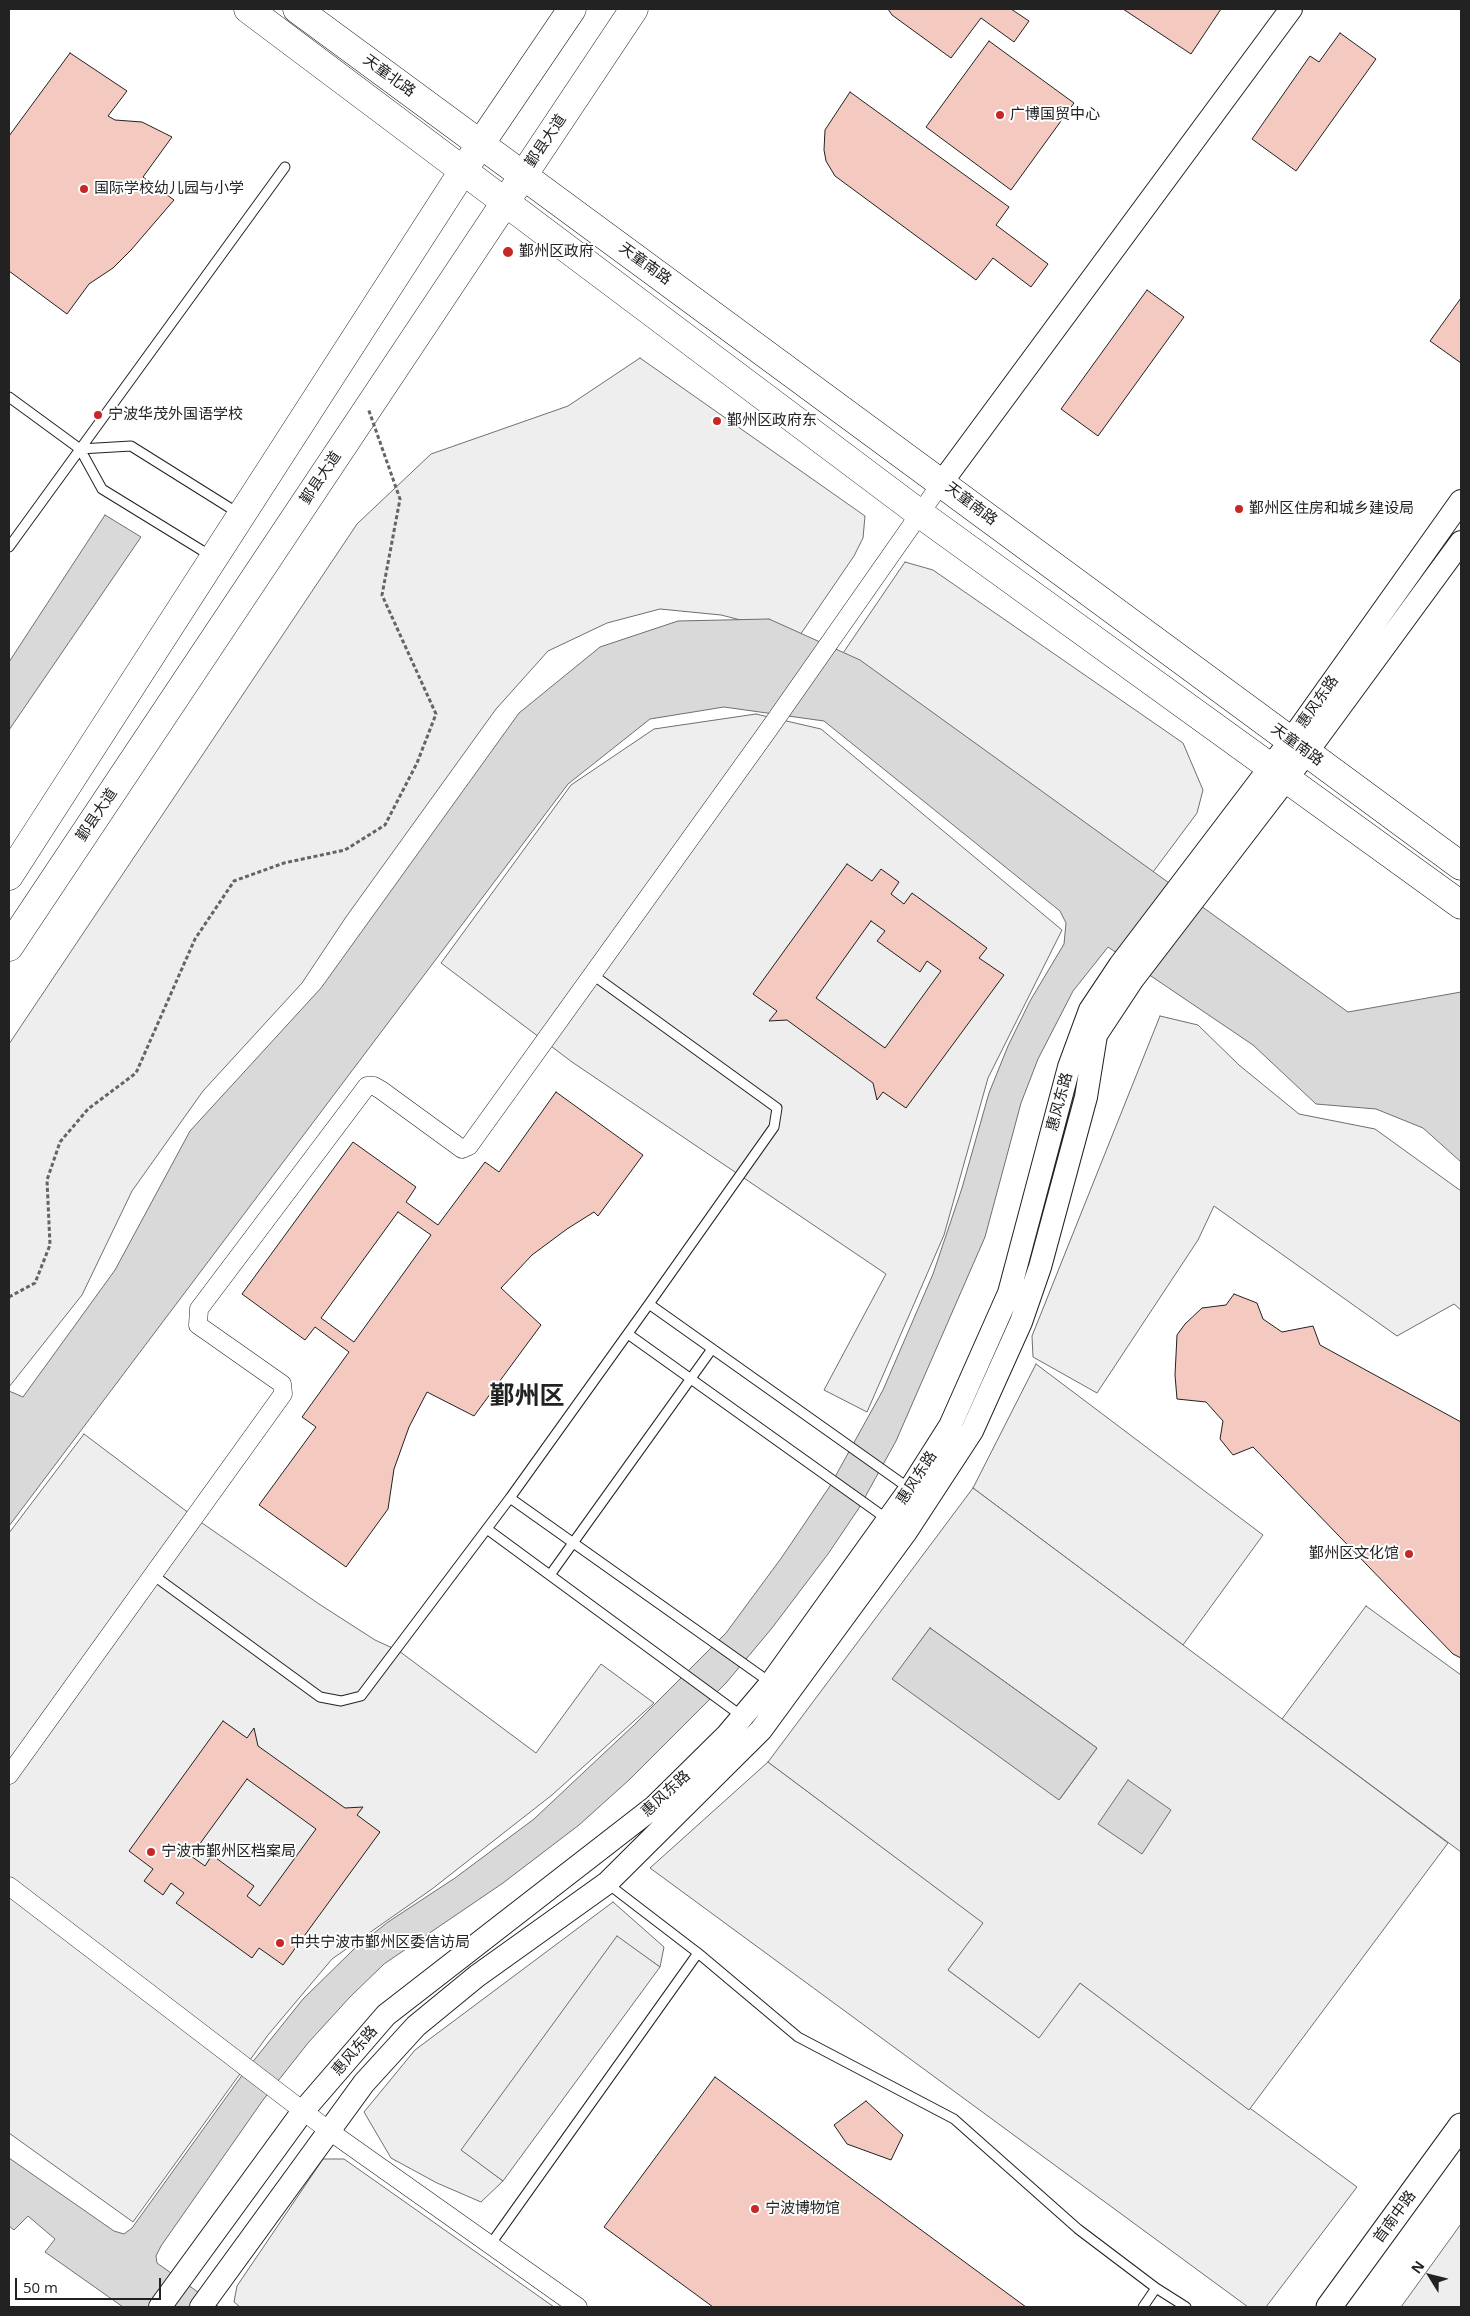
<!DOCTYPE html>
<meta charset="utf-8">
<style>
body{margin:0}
#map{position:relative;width:1470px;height:2316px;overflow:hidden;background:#fff;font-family:"Open Sans",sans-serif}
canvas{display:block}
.frame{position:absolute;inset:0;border:10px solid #222;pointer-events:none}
.north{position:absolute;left:1405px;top:2251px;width:50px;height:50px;-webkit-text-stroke:4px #fff;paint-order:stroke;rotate:306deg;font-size:14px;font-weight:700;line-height:20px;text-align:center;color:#222}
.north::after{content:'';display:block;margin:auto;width:18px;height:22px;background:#222;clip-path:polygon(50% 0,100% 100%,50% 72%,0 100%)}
.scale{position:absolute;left:15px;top:2278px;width:146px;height:22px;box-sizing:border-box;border:2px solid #222;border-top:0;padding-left:6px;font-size:15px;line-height:18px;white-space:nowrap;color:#222;-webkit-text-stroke:4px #fff;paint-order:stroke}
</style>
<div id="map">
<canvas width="1470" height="2316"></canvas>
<div class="frame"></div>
<div class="north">N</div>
<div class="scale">50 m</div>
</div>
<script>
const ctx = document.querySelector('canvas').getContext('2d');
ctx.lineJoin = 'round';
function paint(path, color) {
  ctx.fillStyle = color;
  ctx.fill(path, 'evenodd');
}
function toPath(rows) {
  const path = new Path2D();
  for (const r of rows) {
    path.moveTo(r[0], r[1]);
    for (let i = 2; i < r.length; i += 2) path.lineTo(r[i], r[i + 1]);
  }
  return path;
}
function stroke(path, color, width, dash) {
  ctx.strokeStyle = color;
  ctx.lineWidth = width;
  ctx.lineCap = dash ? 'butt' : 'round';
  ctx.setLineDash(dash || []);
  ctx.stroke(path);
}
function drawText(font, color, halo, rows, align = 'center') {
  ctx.font = font + ' "Open Sans","Noto Sans SC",sans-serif';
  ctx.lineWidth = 4;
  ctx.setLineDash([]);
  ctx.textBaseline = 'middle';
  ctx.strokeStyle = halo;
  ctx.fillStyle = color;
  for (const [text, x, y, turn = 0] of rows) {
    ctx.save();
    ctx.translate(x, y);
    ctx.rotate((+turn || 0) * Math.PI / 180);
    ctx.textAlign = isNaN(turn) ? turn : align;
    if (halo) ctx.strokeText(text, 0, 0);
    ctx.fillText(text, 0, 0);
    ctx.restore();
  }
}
const green = toPath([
 [640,358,865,516,863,538,854,556,800,635,721,615,660,609,607,623,548,651,496,709,346,917,302,983,203,1091,132,1191,82,1295,9,1387,9,1044,357,524,431,454,568,406,640,358],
 [905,562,933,570,1183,743,1203,790,1197,813,1153,872,839,659,905,562],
 [756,714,821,729,1062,930,988,1078,944,1235,867,1412,824,1390,886,1274,572,1062,441,963,571,785,654,729,756,714],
 [1160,1016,1198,1025,1239,1065,1299,1114,1375,1129,1461,1191,1461,1310,1454,1304,1397,1336,1214,1206,1198,1240,1097,1393,1033,1357,1032,1336,1160,1016],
 [1036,1364,1263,1535,1183,1645,973,1488,1036,1364],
 [84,1434,202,1523,319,1604,375,1640,399,1651,536,1753,601,1664,654,1703,552,1795,432,1889,332,1959,268,2035,133,2222,9,2133,9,1533,84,1434],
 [1366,1606,1461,1675,1461,1852,1282,1719,1366,1606],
 [768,1762,984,1923,948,1970,1038,2037,1080,1983,1357,2187,1266,2307,1248,2307,650,1868,768,1762],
 [613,1902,664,1947,660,1967,617,1937,462,2150,503,2181,481,2202,437,2183,391,2158,364,2112,415,2050,613,1902],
 [323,2159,344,2159,554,2307,240,2307,234,2302,237,2286,323,2159],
 [1461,2224,1461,2307,1401,2307,1461,2224]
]);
const parking = toPath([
 [973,1488,1448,1843,1249,2110,1080,1983,1039,2038,948,1970,983,1923,768,1762,973,1488],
 [930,1628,1097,1748,1060,1799,893,1679,930,1628],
 [617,1936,660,1967,503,2181,461,2150,617,1936]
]);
const water = toPath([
 [105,515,141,537,9,730,9,662,105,515],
 [769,619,860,660,1348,1012,1461,992,1461,1162,1423,1128,1376,1109,1316,1104,1253,1045,1108,947,1073,991,1038,1059,1021,1103,985,1237,896,1441,859,1508,828,1554,772,1628,726,1683,629,1780,579,1825,503,1883,384,1964,350,1997,308,2043,263,2100,161,2246,156,2256,157,2263,219,2307,123,2307,45,2252,55,2239,28,2216,14,2230,9,2226,9,2158,114,2231,124,2234,132,2228,243,2074,303,1999,354,1949,388,1922,455,1878,534,1819,634,1725,726,1633,782,1557,830,1486,883,1390,933,1274,962,1188,989,1093,1008,1046,1030,1001,1064,944,1066,923,1060,911,824,721,724,707,650,719,568,784,9,1526,9,1391,23,1397,115,1270,190,1131,321,988,519,713,600,647,678,621,769,619],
 [930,1628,1097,1748,1059,1800,892,1679,930,1628],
 [1128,1780,1171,1810,1142,1854,1098,1824,1128,1780]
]);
const building = toPath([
 [888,9,1011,9,1029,21,1014,42,981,18,951,58,892,15,888,9],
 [1123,9,1221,9,1191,54,1123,9],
 [1340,33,1376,59,1296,171,1252,139,1310,56,1319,62,1340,33],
 [989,41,1074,103,1011,190,926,127,989,41],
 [70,53,127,91,108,116,115,120,142,122,172,137,143,177,174,200,131,250,113,268,89,284,67,314,9,271,9,136,70,53],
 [850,92,1009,207,996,225,1048,264,1031,287,993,258,976,280,835,176,826,161,824,150,825,130,850,92],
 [1147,290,1184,317,1098,436,1061,409,1147,290],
 [1461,298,1461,363,1430,341,1461,298],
 [847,864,872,881,881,869,899,882,891,894,904,904,912,893,987,948,979,958,1004,975,906,1108,883,1092,877,1100,873,1083,787,1020,769,1021,777,1011,753,994,847,864],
 [871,921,885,931,877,941,920,972,927,961,941,971,885,1048,816,998,871,921],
 [556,1092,643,1155,598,1216,594,1212,567,1229,532,1255,501,1288,541,1325,474,1416,427,1392,409,1427,394,1469,388,1509,346,1567,259,1505,316,1427,302,1417,349,1352,315,1327,305,1340,242,1294,353,1142,416,1187,406,1202,438,1225,485,1162,499,1172,556,1092],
 [398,1212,431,1235,354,1342,321,1318,398,1212],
 [1234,1294,1257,1303,1263,1319,1282,1332,1313,1326,1320,1345,1461,1422,1461,1658,1453,1654,1253,1447,1233,1455,1220,1439,1223,1421,1206,1402,1177,1399,1175,1375,1177,1335,1185,1324,1202,1308,1226,1305,1234,1294],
 [223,1721,247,1738,254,1728,258,1746,345,1808,363,1807,357,1815,380,1832,283,1965,259,1948,252,1958,176,1903,184,1893,171,1883,163,1895,144,1881,153,1869,129,1851,223,1721],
 [247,1779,316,1829,260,1906,247,1896,254,1886,212,1855,205,1866,191,1856,247,1779],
 [715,2077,845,2174,1026,2307,713,2307,604,2227,715,2077],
 [866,2101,903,2135,891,2160,847,2144,834,2125,866,2101]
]);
const service = toPath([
 [9,397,80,449,102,489,211,556],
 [80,449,131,446,238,513],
 [9,547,285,167],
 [593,975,777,1108,774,1127,649,1304],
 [628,1334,887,1519],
 [510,1498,771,1683],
 [487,1529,743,1717],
 [153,1575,320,1697,341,1701,361,1696,510,1498,649,1304,910,1489],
 [550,1575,712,1349],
 [608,1884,698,1953,798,2037,954,2119,1078,2229,1156,2288,1186,2307],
 [490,2245,698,1953],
 [1143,2307,1156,2288]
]);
const minor = toPath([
 [9,1775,283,1394,282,1384,198,1325,199,1309,367,1086,374,1086,381,1090,462,1149,469,1146,769,729,942,482],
 [9,1886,328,2130,578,2307]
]);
const tertiary = toPath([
 [942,482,1291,9],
 [160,2307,303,2111,386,2015,654,1807,727,1735,771,1683,910,1489,950,1426,1009,1293,1069,1067,1090,1010,1120,965,1291,740,1461,501],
 [201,2307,364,2083,416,2026,477,1976,607,1883,761,1730,906,1532,972,1431,1021,1322,1040,1267,1086,1097,1096,1035,1133,979,1307,752,1461,542]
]);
const secondary = toPath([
 [1329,2307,1461,2126]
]);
const primary = toPath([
 [248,9,919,513,1461,905],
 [297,9,1461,866],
 [9,876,481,143,572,9],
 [9,947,634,9]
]);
const pathBridge = toPath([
 [9,1297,35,1283,50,1245,47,1180,60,1142,88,1109,136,1073,195,939,234,881,284,863,345,850,385,825,417,763,436,714,382,595,400,499,368,408]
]);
const markers = [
 [1000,115,5,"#c62828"],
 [84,189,5,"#c62828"],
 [508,252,6,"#c62828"],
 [98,415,5,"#c62828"],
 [717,421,5,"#c62828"],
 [1239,509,5,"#c62828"],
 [1409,1554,5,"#c62828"],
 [151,1852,5,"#c62828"],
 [280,1943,5,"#c62828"],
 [755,2209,5,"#c62828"]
];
const streetNames = [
 ["天童北路",389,76,36],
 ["鄞县大道",546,141,-56],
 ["天童南路",645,264,36],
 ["鄞县大道",321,478,-56],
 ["天童南路",971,504,37],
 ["惠风东路",1318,702,-55],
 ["天童南路",1297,745,36],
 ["鄞县大道",97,815,-56],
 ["惠风东路",1060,1102,-75],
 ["惠风东路",917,1478,-57],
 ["惠风东路",666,1794,-43],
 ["惠风东路",355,2051,-49],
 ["首南中路",1395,2217,-54]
];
const poiNames = [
 ["广博国贸中心",1010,115],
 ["国际学校幼儿园与小学",94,189],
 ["鄞州区政府",519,252],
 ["宁波华茂外国语学校",108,415],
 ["鄞州区政府东",727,421],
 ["鄞州区住房和城乡建设局",1249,509],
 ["鄞州区文化馆",1399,1554,"right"],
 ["宁波市鄞州区档案局",161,1852],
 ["中共宁波市鄞州区委信访局",290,1943],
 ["宁波博物馆",765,2209]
];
const townNames = [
 ["鄞州区",527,1397]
];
paint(green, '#eee');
stroke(green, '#6f6f6f', 1);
paint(parking, '#ededed');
stroke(parking, '#6f6f6f', 1);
paint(water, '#d9d9d9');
stroke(water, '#6f6f6f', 1);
paint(building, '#f3c9c0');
stroke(building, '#222', 1);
stroke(service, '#222', 11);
stroke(minor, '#222', 19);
stroke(tertiary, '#222', 24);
stroke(secondary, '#222', 27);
stroke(primary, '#222', 29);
stroke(service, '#fff', 9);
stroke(minor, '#fff', 18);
stroke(tertiary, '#fff', 22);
stroke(secondary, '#fff', 25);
stroke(primary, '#fff', 28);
stroke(pathBridge, '#646464', 3, [4, 2.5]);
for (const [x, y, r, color] of markers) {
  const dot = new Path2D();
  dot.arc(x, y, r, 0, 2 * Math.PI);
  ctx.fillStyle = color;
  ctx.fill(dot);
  stroke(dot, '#fff', 2);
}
drawText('15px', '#222', '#fff', streetNames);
drawText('15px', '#222', '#fff', poiNames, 'left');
drawText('bold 25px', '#222', '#fff', townNames);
</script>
